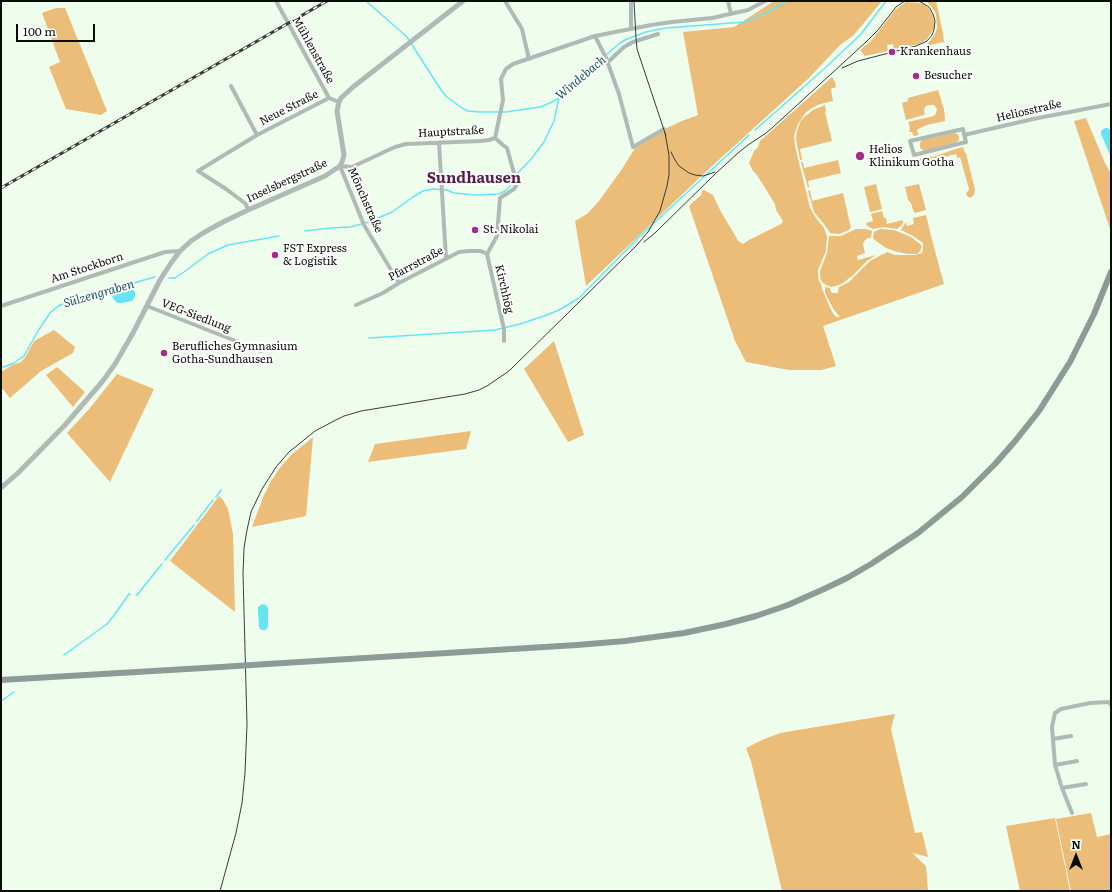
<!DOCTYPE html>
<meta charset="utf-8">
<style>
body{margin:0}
#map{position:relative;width:1112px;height:892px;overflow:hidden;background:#effeec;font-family:Literata,serif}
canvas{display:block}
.frame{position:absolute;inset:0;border:2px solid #080d08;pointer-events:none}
.north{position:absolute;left:1056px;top:836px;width:40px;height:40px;-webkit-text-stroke:3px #fff;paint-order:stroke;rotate:0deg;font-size:11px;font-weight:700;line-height:16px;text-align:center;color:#080d08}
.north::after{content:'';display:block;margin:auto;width:14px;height:18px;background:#080d08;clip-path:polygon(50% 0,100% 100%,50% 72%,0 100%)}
.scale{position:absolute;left:16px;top:24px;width:79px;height:18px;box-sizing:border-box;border:2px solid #080d08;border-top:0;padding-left:5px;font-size:12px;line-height:14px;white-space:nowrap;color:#080d08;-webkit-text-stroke:3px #fff;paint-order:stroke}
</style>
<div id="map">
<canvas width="1112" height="892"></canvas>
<div class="frame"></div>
<div class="north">N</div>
<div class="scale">100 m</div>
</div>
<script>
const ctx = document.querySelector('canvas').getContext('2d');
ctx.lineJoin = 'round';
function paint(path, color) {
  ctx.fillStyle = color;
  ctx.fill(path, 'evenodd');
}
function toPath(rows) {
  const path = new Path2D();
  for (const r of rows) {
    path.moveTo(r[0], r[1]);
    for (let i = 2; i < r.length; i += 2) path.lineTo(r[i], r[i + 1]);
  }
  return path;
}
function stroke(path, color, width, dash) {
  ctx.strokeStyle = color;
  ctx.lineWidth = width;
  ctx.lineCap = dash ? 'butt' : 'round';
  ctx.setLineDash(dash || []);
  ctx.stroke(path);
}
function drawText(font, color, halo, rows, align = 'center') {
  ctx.font = font + ' Literata,serif';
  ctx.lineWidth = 4;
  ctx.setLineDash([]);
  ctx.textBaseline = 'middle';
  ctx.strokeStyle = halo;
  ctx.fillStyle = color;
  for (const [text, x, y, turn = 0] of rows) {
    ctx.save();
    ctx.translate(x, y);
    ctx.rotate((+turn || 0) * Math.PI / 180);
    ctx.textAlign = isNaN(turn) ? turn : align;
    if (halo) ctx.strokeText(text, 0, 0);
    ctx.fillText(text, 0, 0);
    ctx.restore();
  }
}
const green = toPath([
 [774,1,882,1,854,35,840,45,809,78,712,166,586,286,575,221,587,214,599,201,622,169,635,148,667,128,682,121,698,115,683,32,734,27],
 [925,1,936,1,943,33,944,42,926,46,935,34,937,28,936,14,933,9,928,3],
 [906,2,920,3,925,5,929,9,932,14,934,21,934,28,931,33,927,39,919,44,894,49,893,44,887,45,888,51,865,56,860,50,871,41,895,10],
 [56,8,65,8,107,111,101,115,66,109,49,67,60,62,42,13],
 [832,77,835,82,836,87,831,89,833,101,820,104,812,108,805,113,798,124,794,136,795,146,810,208,816,218,824,228,826,233,827,237,826,251,818,270,818,277,819,281,821,284,822,289,832,312,836,317,840,317,834,310,825,293,825,287,830,288,831,292,833,293,837,293,838,292,839,287,849,282,870,261,883,254,884,254,887,252,895,255,915,255,922,253,923,249,923,243,913,236,901,230,906,222,907,226,914,224,913,218,926,215,932,240,944,284,823,326,836,366,821,370,789,370,746,362,735,341,689,206,701,195,702,196,701,193,704,190,713,195,721,212,736,237,738,241,743,244,749,240,781,224,783,221,776,210,775,204,757,175,753,171,749,163,754,151,758,147,760,141],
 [938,90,944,109,945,119,945,121,927,125,918,129,917,131,919,135,914,136,912,132,909,132,910,128,908,122,934,116,936,113,937,109,934,105,928,105,925,107,924,112,925,114,924,115,906,120,902,103,908,101,908,98],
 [825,105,826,111,825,112,832,141,800,149,802,160,800,160,796,139,797,131,800,122,803,118,813,110],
 [1086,118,1105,163,1111,174,1111,232,1074,121],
 [954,133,957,134,959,136,959,140,957,142,926,151,923,150,920,148,920,143,922,140],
 [963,147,965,153,966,153,975,190,974,195,970,198,967,196,966,194,969,189,960,157,959,157,958,159,956,154,920,163,919,159,929,156,933,157,947,152,949,151],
 [838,160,841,173,808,181,809,188,808,188,801,162,803,162,804,168],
 [876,184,882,209,870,212,864,187],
 [919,184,926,210,915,213,913,210,911,203,908,200,905,187],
 [810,190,812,201,843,193,851,228,847,231,839,234,830,233,824,224,814,212,808,191],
 [882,211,884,218,886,218,887,224,903,220,903,223,902,225,897,229,884,227,873,229,867,226,866,223,873,221,871,214],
 [856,229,866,229,872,231,871,238,868,238,865,240,863,244,865,253,857,256,858,260,876,255,867,261,852,276,843,283,839,285,831,287,824,284,821,280,820,274,820,271,827,253,829,236,841,236],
 [880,229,894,230,911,237,920,244,922,246,920,251,917,254,907,254,894,251,886,248,876,241,873,238,874,232],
 [54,330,75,347,73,353,41,371,10,398,1,387,1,372,12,365,21,362,26,356,34,341],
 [554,341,584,435,568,442,524,369],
 [57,367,85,392,73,407,46,375],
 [117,374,154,389,110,482,67,433,90,408],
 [471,431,466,449,368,462,375,444],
 [313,437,306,516,252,527,264,495,270,483,279,469,290,456],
 [219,496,223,500,228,509,233,534,235,612,170,561],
 [895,714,891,729,915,833,922,832,928,857,912,853,926,866,928,891,782,891,751,761,746,748,762,740,780,733],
 [1091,813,1097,837,1111,834,1111,891,1071,891,1056,819],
 [1055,818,1070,891,1020,891,1006,826]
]);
const water = toPath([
 [1105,128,1108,128,1111,131,1111,155,1110,155,1101,134,1101,131],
 [132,288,134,290,135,293,135,297,132,301,122,303,118,303,115,301,112,296,112,294],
 [262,604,266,605,268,608,268,627,266,630,262,630,260,629,259,627,258,610,258,607]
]);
const stream = toPath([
 [366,1,407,37,441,90,447,97,462,108,468,111,480,112,506,112,540,107,550,103,559,98,592,67,620,43,627,39,646,32,666,28,745,22,768,12,786,1],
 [755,130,824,69,861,34,886,1],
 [516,175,532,158,544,142,554,121,559,98],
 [305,231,331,228,350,227,369,222,392,212,413,197,423,191,433,189,447,190,454,193,476,195,499,194,505,191,510,186,514,178],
 [169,278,175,278,184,272,208,254,228,245,279,236],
 [369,338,495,330,520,324,547,315,561,309,579,298,640,236,749,135],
 [1,368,14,363,24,356,38,331,50,313,58,306,73,300,155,277],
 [216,497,221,490],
 [197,521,213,500],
 [165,560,194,525],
 [136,595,137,595,162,564],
 [64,655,107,624,115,614,129,594,130,594],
 [1,701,14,692]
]);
const minor = toPath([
 [276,1,329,98,339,102],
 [505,1,522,29,529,59],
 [631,1,631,29],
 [728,1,731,14],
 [595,36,606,58,619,94,633,147,664,129],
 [607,63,624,47,633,42,658,34],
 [231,86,257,135],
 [963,129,966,142,914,155,910,141,963,129],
 [964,135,1033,119,1111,104],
 [495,138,503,100,501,79,506,69,513,64,595,36,651,25,672,22,712,18,748,10,765,1],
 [495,138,503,145,507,148,517,184,514,189,500,198,497,236,487,254,504,329,504,341],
 [439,143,446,258],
 [248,210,246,204,226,189,198,171,257,135,329,98],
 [399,283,364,225,340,166,352,167,395,147,406,144,481,141,489,140,495,138],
 [356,305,383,293,399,283,459,252,469,251,481,251,487,254],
 [1,306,165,252,180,251],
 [147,306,261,351],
 [1053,739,1071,736],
 [1055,765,1077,761],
 [1062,788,1086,784],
 [1072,813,1062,788,1055,765,1052,727,1055,713,1061,709,1090,703,1109,702,1111,705]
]);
const tertiary = toPath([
 [1,488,19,472,65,425,102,382,115,364,133,333,160,280,171,263,180,251,191,241,203,233,221,223,248,210,325,176,340,166,342,162,344,155,337,111,339,102,341,98,353,87,463,1]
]);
const secondary = toPath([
 [267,664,577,645,625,641,684,633,726,624,756,616,788,605,824,589,847,578,871,564,918,533,962,497,995,464,1016,440,1039,411,1070,362,1094,314,1111,272],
 [1,680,221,667]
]);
const tram = toPath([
 [634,1,636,38,637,49,666,136],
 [842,68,858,61,916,46,927,41,932,35,934,30,935,21,933,14,929,7,919,1],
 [671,152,675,160,679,166,689,173,695,175,703,176,715,172],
 [644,242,655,233,714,175,738,153,748,145,766,133,772,128,866,42,878,30,896,7,905,1],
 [220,891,236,833,242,803,245,773,247,724,243,574,244,548,247,530,251,512,262,489,276,467,289,452,315,431,332,422,344,416,361,411,465,394,479,390,487,386,509,371,636,246,648,232,660,211,667,186,669,175,669,155,665,133]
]);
const rail = toPath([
 [1,188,327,1]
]);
const secondaryBridge = toPath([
 [221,667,267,664]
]);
const markers = [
 [892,52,4,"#a12e89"],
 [916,76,4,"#a12e89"],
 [860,156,5,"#a12e89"],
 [475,230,4,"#a12e89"],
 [275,255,4,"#a12e89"],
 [164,353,4,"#a12e89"]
];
const streetNames = [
 ["Mühlenstraße",313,50,61],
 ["Neue Straße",289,108,-27],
 ["Heliosstraße",1029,111,-13],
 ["Hauptstraße",451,132,-3],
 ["Inselsbergstraße",287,181,-25],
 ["Mönchstraße",365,200,66],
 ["Pfarrstraße",416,264,-28],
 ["Am Stockborn",87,268,-18],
 ["Kirchhög",504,289,77],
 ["VEG-Siedlung",196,316,21]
];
const poiNames = [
 ["Krankenhaus",900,52],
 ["Besucher",924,76],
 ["Helios",869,150],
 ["Klinikum Gotha",869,163],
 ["St. Nikolai",483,230],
 ["FST Express",283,249],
 ["& Logistik",283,262],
 ["Berufliches Gymnasium",172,347],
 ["Gotha-Sundhausen",172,360]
];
const waterNames = [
 ["Windebach",581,78,-40],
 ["Sülzengraben",99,294,-16]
];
const districtNames = [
 ["Sundhausen",474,179]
];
paint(green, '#ecbc79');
paint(water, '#65e5f4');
stroke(stream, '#65e5f4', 1.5);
stroke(minor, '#afbab6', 4);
stroke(tertiary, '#afbab6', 5);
stroke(secondary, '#8b9b95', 6);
stroke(tram, '#363d36', 1);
stroke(rail, '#363d36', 3);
stroke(rail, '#fff', 1.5, [4.5]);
stroke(secondaryBridge, '#8b9b95', 6);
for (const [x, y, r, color] of markers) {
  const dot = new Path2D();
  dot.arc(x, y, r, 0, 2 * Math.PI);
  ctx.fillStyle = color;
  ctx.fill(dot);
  stroke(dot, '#fff', 1.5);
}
drawText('11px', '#080d08', '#fff', streetNames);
drawText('11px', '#080d08', '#fff', poiNames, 'left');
drawText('italic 12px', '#1f565c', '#fff', waterNames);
drawText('bold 15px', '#541d48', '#fff', districtNames);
</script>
